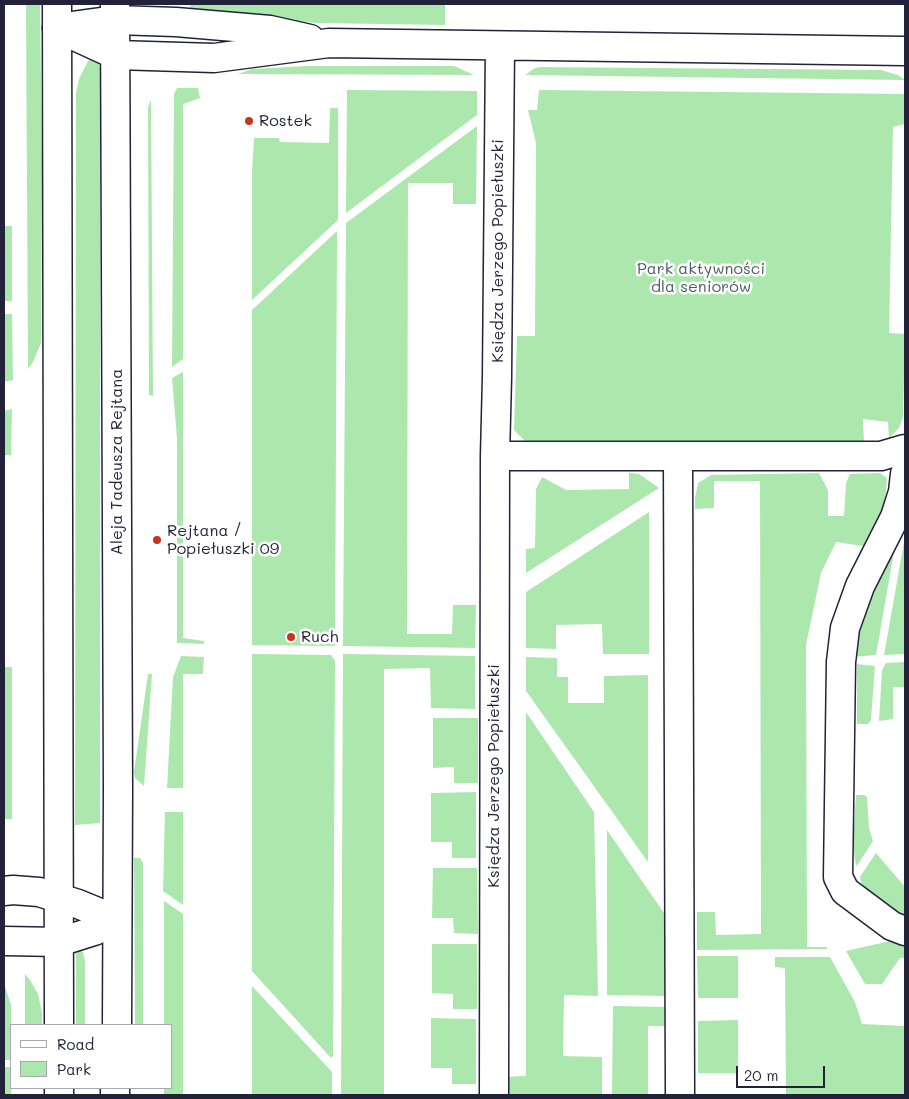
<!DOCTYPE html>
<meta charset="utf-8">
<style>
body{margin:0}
#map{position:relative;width:909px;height:1099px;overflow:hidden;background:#fff;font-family:Mali,sans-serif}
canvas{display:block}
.frame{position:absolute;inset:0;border:5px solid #22223b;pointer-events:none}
.legend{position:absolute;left:10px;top:1024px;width:162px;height:65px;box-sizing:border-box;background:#fff;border:1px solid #a7a7b1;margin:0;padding:6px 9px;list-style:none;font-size:15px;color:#22223b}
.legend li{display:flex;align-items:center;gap:10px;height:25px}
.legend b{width:25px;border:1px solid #a7a7b1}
.scale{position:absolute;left:736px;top:1066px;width:89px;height:22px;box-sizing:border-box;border:2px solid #22223b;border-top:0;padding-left:6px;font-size:15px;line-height:18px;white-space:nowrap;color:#22223b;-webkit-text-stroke:4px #fff;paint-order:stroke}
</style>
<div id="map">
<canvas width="909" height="1099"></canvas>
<div class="frame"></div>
<ul class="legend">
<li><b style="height:6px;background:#fff"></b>Road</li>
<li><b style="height:14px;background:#ace8ae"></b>Park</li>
</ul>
<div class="scale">20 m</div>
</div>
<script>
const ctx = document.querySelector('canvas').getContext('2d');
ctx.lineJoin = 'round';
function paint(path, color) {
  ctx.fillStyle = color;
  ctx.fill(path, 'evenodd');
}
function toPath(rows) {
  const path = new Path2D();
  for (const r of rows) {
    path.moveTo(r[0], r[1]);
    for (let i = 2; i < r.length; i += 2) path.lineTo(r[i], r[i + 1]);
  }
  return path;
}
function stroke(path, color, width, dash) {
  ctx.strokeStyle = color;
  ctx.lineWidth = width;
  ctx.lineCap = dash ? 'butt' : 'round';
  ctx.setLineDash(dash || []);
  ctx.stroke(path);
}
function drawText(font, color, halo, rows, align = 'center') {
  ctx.font = font + ' Mali,sans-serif';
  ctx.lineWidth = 5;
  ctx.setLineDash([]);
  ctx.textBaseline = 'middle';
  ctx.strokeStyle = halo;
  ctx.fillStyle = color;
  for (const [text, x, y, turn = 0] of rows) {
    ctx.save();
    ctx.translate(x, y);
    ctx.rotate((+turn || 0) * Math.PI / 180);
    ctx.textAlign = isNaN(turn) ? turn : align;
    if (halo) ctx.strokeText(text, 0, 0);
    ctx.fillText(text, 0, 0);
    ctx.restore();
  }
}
const green = toPath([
 [26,4,40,4,42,160,41,343,33,362,28,369],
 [191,4,445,4,445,25,316,23,188,11],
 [92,59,98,62,100,68,100,823,75,825,76,93,79,79,88,61],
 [307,66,454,66,474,75,238,74,252,69],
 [540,67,881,70,898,75,905,80,525,75,535,68],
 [177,88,198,88,200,98,183,104,183,359,172,367,174,94],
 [347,90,477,91,477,115,346,213],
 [539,90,905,94,905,124,893,127,889,333,905,334,903,417,899,428,889,438,888,422,863,419,864,443,529,445,514,430,517,336,535,336,536,143,528,110,537,110],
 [151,99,153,396,149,395,148,108],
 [330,108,338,108,338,220,252,300,252,172,254,138,279,138,280,142,329,143],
 [477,126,476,204,453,204,453,183,408,183,407,634,452,634,453,605,476,605,475,648,343,646,346,223],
 [4,226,12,226,12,301,4,301],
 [337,231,335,646,252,645,252,310],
 [4,314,12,314,13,380,4,382],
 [183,372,183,638,204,641,204,644,177,643,177,439,172,378],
 [12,409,11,455,4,455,4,411],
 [629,473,639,474,659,488,526,573,526,549,535,548,536,489,542,477,566,490,629,489],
 [819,473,828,490,828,516,844,516,846,483,850,474,880,473,887,478,886,493,883,507,863,546,836,542,821,573,806,645,807,947,827,947,827,949,697,950,697,912,715,912,716,935,761,934,760,481,714,481,714,508,695,509,695,498,698,483,711,475],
 [649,512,649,654,603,654,602,624,556,625,556,649,526,648,526,592],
 [905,541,905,654,884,655,904,542],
 [895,546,876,655,852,657,877,580],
 [252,654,331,655,335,661,333,1056,331,1058,252,971],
 [343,654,475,656,475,709,431,708,430,668,384,669,384,1095,341,1095],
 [181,656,204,657,203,674,183,674,183,788,167,788,173,677],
 [526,657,557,658,557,677,568,677,568,703,604,703,604,676,648,675,648,862,526,691],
 [905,662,905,687,893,687,893,719,879,721,882,670,886,663],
 [857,664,875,666,871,720,868,724,857,724],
 [4,667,12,667,12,819,4,819],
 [148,674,152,674,144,786,135,778,134,772],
 [526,712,594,812,598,996,564,995,563,1056,602,1057,602,1095,505,1095,504,1077,526,1076],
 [433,718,478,718,478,783,454,783,454,767,433,768],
 [476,792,476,858,452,858,452,842,431,842,431,793],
 [856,795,864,795,867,797,869,828,873,841,856,867,853,844],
 [165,812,183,812,183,905,163,891],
 [607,830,666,916,667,996,607,995],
 [876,853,905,887,905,917,882,902,862,886,860,877],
 [134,858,140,858,143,863,143,1025,135,1025],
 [433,868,477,868,478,934,454,933,453,918,432,918],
 [164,901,183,914,183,1095,164,1095,164,1088,171,1088,171,1025,164,1025],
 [890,941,905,945,905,958,900,958,882,984,865,984,846,951],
 [432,944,477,944,477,1009,453,1009,453,994,432,993],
 [78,949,83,952,85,962,85,1025,76,1025,76,952],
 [697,956,738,956,738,998,698,998],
 [775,957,830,957,855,1002,862,1024,905,1026,905,1095,786,1095,785,968,775,967],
 [25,974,30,980,38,994,42,1013,42,1025,25,1025],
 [4,983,11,1005,11,1060,4,1060],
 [252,986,332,1072,332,1095,252,1095],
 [613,1006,667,1007,666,1026,648,1026,648,1095,612,1095],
 [431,1018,476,1019,476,1084,452,1084,452,1068,431,1068],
 [738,1020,738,1073,698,1073,698,1021],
 [4,1067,11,1067,11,1095,4,1095]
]);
const minor = toPath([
 [57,28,116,55,214,58,329,43,905,51],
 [57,28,115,20,176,22,270,30,310,39],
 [495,456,881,456,905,449],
 [678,457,680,1095],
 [905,474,903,492,895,517,860,586,845,628,841,662,838,877,845,891,892,926,905,931],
 [4,891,13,890,39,892,78,904,117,920],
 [4,941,59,942,94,931,117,920],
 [494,1095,495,456,497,377,500,46]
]);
const major = toPath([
 [57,4,59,1025],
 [115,4,118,790,117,1025],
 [59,1088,59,1095],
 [115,1095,115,1088]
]);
const markers = [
 [249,121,5,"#c8321e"],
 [157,540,5,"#c8321e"],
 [291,637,5,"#c8321e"]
];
const poiNames = [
 ["Rostek",259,121],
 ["Rejtana /",167,531],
 ["Popiełuszki 09",167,549],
 ["Ruch",301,637]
];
const streetNames = [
 ["Księdza Jerzego Popiełuszki",498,251,-90],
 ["Aleja Tadeusza Rejtana",117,462,-90],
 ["Księdza Jerzego Popiełuszki",494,776,-90]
];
const parkNames = [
 ["Park aktywności",701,269],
 ["dla seniorów",701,287]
];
paint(green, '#ace8ae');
stroke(minor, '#22223b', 31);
stroke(major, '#22223b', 31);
stroke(minor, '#fff', 28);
stroke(major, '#fff', 28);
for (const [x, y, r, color] of markers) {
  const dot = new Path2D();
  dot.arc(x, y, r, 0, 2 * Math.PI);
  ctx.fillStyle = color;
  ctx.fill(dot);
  stroke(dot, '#fff', 2);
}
drawText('16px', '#22223b', '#fff', poiNames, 'left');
drawText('16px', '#22223b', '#fff', streetNames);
drawText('16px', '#4b5d5e', '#fff', parkNames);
</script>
